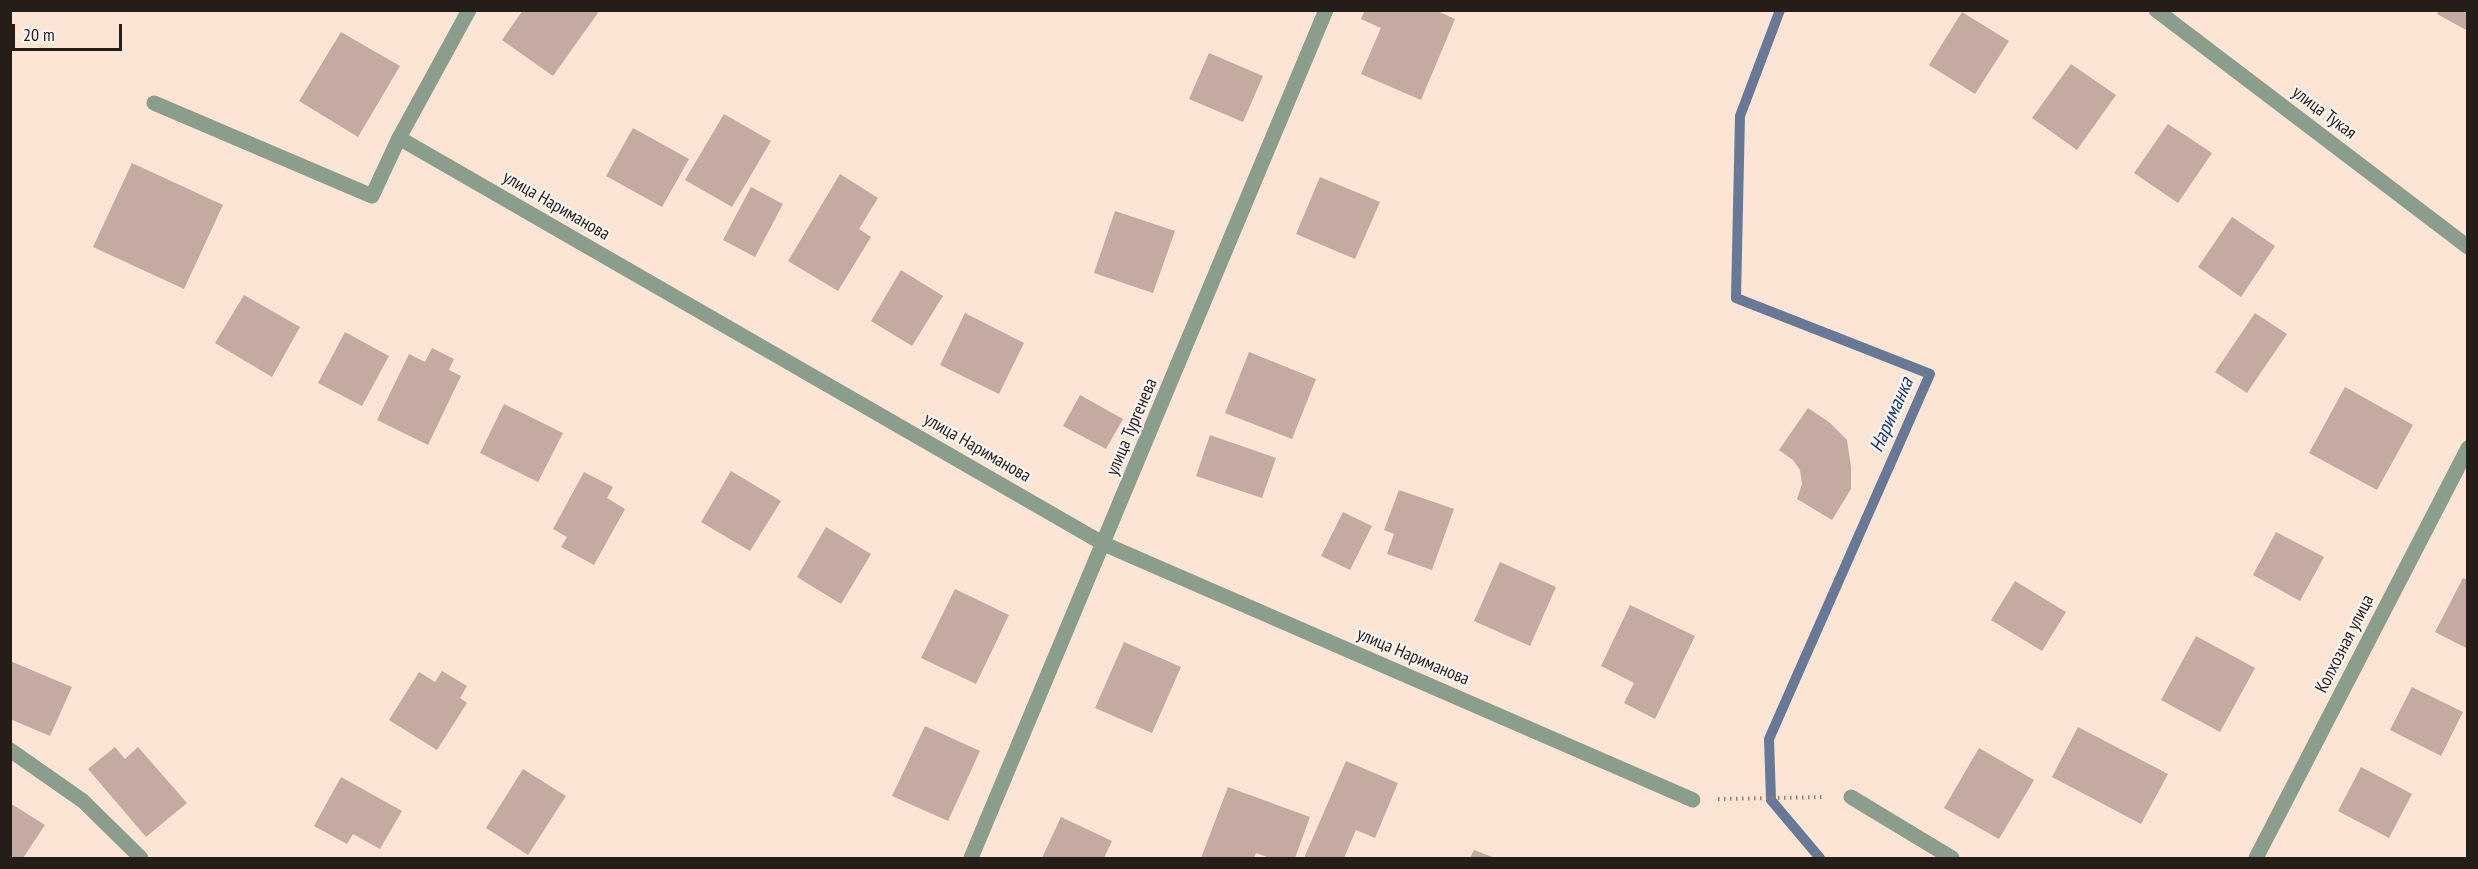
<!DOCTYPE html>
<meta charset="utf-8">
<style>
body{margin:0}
#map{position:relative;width:2478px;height:869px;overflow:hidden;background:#fde5d6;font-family:"PT Sans Narrow",sans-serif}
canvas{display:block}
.frame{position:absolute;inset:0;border:12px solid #251d17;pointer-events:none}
.scale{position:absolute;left:12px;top:24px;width:110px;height:27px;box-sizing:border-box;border:3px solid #251d17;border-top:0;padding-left:8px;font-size:18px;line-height:21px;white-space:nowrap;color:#251d17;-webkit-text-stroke:4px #fbf6f3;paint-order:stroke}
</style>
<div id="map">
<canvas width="2478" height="869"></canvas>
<div class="frame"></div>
<div class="scale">20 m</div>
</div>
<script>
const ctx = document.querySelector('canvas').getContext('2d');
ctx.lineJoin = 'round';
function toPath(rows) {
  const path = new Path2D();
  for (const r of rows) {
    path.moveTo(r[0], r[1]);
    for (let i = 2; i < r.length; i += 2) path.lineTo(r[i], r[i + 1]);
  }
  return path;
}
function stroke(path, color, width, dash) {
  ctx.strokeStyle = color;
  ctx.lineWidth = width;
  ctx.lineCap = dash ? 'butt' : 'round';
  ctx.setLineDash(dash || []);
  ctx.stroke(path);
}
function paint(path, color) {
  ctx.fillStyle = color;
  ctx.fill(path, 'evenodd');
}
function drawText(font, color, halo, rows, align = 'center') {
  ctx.font = font + ' "PT Sans Narrow",sans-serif';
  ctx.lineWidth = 4.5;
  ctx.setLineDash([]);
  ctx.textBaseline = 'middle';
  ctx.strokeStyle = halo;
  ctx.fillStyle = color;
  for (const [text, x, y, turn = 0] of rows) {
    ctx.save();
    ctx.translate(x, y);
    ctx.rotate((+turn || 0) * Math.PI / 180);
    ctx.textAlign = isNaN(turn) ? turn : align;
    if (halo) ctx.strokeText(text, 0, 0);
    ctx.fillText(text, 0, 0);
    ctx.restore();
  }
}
const stream = toPath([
 [1780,10,1740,116,1736,298,1930,374,1769,739,1771,800,1820,858]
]);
const building = toPath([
 [523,10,600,10,553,76,502,40],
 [1365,10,1435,10,1455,19,1421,100,1361,74,1381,28,1361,19],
 [2439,10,2468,10,2468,31,2437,14],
 [1962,12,2009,41,1975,94,1929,65],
 [341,32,400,66,358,137,299,101],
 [1209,53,1263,76,1243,122,1189,99],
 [2071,64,2116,95,2077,150,2032,118],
 [724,114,771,141,732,207,685,180],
 [2168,124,2212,153,2178,203,2134,173],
 [633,128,689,159,662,207,606,176],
 [132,163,223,205,184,289,93,247],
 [840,174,878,198,859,229,871,237,838,291,788,261],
 [1320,177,1380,202,1355,259,1296,234],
 [751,187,783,204,755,257,723,240],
 [1115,211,1175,231,1153,293,1094,273],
 [2232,217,2275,246,2241,297,2198,267],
 [901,270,943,296,912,346,871,321],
 [244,295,300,327,272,377,215,343],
 [965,313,1024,343,999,394,940,365],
 [2255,313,2287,334,2247,393,2215,372],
 [345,332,389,356,362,406,318,383],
 [432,348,454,359,449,370,461,376,428,445,377,420,409,354,425,362],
 [1249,352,1316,379,1292,439,1225,413],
 [2345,387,2413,425,2377,490,2309,453],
 [1080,395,1123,419,1106,449,1063,426],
 [504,404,563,433,538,482,480,453],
 [1808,408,1829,422,1847,440,1851,467,1851,489,1832,520,1797,499,1802,484,1800,470,1793,460,1779,450],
 [1210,435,1276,458,1262,498,1196,476],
 [731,471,781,501,750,551,701,522],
 [584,472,613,487,607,498,625,509,594,565,561,547,567,537,553,529],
 [1399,490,1454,509,1432,570,1387,554,1394,534,1384,530],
 [1343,512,1372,526,1350,570,1321,556],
 [826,527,871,554,841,604,797,577],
 [2276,532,2324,557,2300,601,2253,575],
 [1500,562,1556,587,1530,646,1474,621],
 [2463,578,2468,580,2468,649,2435,632],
 [2015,581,2066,612,2042,651,1991,620],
 [955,589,1009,615,976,684,921,658],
 [1630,605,1695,636,1655,719,1624,703,1634,683,1601,666],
 [2196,636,2255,668,2220,732,2161,700],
 [1124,642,1181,667,1152,733,1095,708],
 [10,661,72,687,50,736,10,719],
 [442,671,467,686,460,698,467,703,437,750,389,720,419,672,435,682],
 [2412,687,2463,712,2441,756,2390,730],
 [925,726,980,751,948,821,892,796],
 [2078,727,2168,774,2141,824,2052,777],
 [115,747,125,759,138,747,187,803,146,837,88,769],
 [1979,748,2034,780,1999,839,1944,808],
 [1346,761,1398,783,1375,838,1356,830,1344,858,1304,858],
 [2361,767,2412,794,2389,838,2338,811],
 [523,769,566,796,528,855,486,828],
 [341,777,402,811,380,849,353,834,347,844,314,826],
 [1228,787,1310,817,1295,858,1270,858,1256,853,1254,858,1201,858],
 [10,803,45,825,23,858,10,858],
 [1061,817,1112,841,1104,858,1042,858],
 [1474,850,1495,858,1470,858]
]);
const path = toPath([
 [1718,799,1825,797]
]);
const service = toPath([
 [154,103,372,196,399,138],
 [1104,544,1693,800],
 [1851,797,1952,858]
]);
const minor = toPath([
 [469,10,399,138,1104,544],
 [2156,10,2468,247],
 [10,750,83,801,141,858]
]);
const tertiary = toPath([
 [971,858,1326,10],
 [2256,858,2468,448]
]);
const streetNames = [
 ["улица Тукая",2324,113,37],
 ["улица Нариманова",556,206,30],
 ["улица Тургенева",1132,427,-67],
 ["улица Нариманова",977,448,30],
 ["Колхозная улица",2345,644,-63],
 ["улица Нариманова",1413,657,23]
];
const waterNames = [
 ["Нариманка",1892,415,-66]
];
stroke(stream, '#677996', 10);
paint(building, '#c4aaa0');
stroke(path, '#918177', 4, [1.5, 4.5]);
stroke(service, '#8b9d8c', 15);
stroke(minor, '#8b9d8c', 15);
stroke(tertiary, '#8b9d8c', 15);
drawText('18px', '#251d17', '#fbf6f3', streetNames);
drawText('italic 20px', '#163c72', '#fbf6f3', waterNames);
</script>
